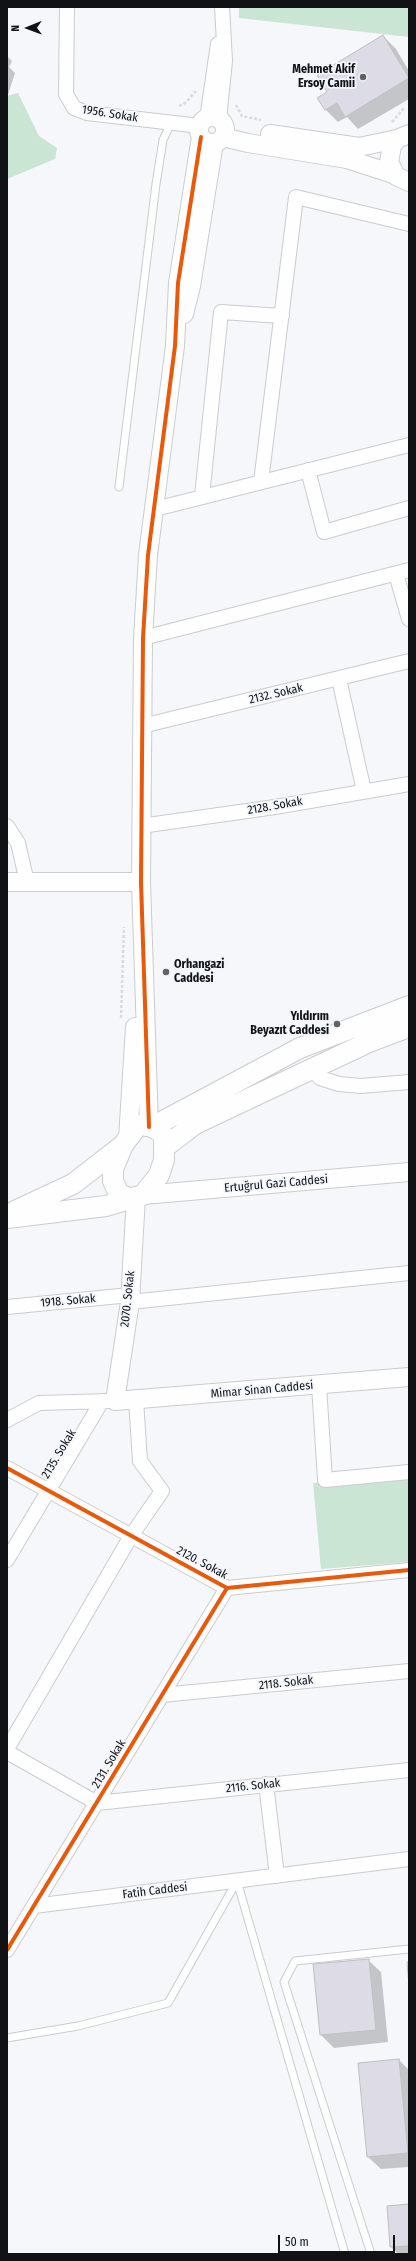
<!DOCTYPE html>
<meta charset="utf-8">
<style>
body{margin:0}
#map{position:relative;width:416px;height:2261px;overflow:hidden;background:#f5f7fa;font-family:"Fira Sans Condensed",sans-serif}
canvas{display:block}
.frame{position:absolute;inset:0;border:8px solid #111215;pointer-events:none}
.north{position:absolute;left:8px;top:8px;width:40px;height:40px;-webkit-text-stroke:3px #f2f6fd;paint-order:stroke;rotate:269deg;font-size:11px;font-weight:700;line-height:16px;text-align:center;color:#111215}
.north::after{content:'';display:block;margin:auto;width:14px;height:18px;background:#111215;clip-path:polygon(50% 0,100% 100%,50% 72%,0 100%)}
.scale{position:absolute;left:278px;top:2235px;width:117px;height:18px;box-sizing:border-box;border:2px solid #111215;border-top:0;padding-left:5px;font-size:12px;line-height:14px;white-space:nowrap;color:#111215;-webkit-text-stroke:3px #f2f6fd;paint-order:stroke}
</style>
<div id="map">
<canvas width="416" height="2261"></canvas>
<div class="frame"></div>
<div class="north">N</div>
<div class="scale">50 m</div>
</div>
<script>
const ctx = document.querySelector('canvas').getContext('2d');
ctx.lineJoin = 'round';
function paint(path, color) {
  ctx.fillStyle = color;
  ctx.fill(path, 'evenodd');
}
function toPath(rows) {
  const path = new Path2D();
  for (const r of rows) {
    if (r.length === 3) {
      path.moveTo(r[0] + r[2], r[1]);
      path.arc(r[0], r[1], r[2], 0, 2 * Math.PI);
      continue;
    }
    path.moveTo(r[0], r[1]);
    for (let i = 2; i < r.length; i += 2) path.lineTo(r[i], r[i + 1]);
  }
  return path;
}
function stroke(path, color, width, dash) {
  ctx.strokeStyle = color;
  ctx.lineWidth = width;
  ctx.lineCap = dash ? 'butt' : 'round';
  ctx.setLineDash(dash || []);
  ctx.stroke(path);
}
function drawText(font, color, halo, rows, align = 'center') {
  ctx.font = font + ' "Fira Sans Condensed",sans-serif';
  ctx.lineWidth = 3.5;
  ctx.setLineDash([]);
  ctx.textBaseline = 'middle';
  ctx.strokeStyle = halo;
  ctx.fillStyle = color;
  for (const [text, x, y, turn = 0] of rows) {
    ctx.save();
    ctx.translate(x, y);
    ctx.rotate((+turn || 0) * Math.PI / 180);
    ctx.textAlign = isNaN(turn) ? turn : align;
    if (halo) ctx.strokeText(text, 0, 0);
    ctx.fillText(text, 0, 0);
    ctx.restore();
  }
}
const green = toPath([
 [239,7,409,7,409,37,239,18],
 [18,93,39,136,57,148,55,159,7,179,7,96],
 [409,1478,409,1562,321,1569,313,1483]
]);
const shadow = toPath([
 [383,36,396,49,409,71,409,99,358,129,347,117,338,122,325,109,328,92],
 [7,56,12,61,9,67,15,73,7,98],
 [368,1960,381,1972,388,2042,334,2048,321,2035],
 [399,2060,409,2070,409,2167,381,2169,368,2157],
 [409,2205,409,2254,398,2254,391,2247]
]);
const building = toPath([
 [383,35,409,78,345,117,337,103,325,110,317,98,327,92,317,75,383,35],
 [369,1959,376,2030,320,2035,313,1964,369,1959],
 [409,1961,409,1986,407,1962,409,1961],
 [399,2059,408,2153,367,2157,358,2063,399,2059],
 [409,2204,409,2246,390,2247,387,2206,409,2204]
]);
const path = toPath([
 [236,105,242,116,261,120],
 [179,106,185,103,196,91],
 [392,122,405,107],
 [121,1018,124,927]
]);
const service = toPath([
 [119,487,156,184,163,140,171,123],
 [237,1881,345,2254],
 [7,2038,78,2026,168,2003,237,1881],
 [371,2254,284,1982,295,1961,409,1949]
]);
const minor = toPath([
 [67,7,66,94,74,108,87,113,200,126],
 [207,119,218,44],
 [219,120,225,61,222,7],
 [308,470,324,532,409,508],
 [261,482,296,197,409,224],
 [202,496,221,312,282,316],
 [155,509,409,445],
 [396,574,409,619],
 [143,638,409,570],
 [339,679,364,791],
 [142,726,409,661],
 [7,826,18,843,27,882],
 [141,826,275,807,409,784],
 [312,1069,320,1078,339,1084,361,1086,409,1082],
 [130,1302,409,1273],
 [7,1307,130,1295],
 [319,1385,325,1480,409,1472],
 [7,1420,39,1403,109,1401],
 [7,1468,227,1588,409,1570],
 [7,1560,102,1401],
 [162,1695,409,1671],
 [7,1749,131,1536,162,1491,140,1461,136,1400],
 [7,1752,97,1803,409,1770],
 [266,1784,277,1876],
 [34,1906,409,1859],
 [7,1950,227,1588]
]);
const tertiary = toPath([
 [212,130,13],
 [270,134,359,147,397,139],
 [409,134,397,139,392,146,389,162,396,176,409,182],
 [223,137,248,143,347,159,396,175],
 [184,314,191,286,214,143],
 [7,882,141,882],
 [149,1127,141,882,143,638,148,555,175,346,178,283,201,137],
 [128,1139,135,1027],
 [143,1195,409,1172],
 [136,1196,130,1302,115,1401,409,1377]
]);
const secondary = toPath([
 [152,1127,300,1048,409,1006],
 [165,1147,195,1124,369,1042,409,1027],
 [15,1211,73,1184,122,1146],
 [7,1218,106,1206,143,1195,159,1175,164,1160,164,1138,161,1132,152,1127,141,1125,136,1128,123,1145,113,1169,113,1181,119,1194,129,1198]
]);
const cycleway = toPath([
 [149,1127,141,882,143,638,148,555,175,346,178,283,201,137],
 [7,1468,227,1588,409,1570],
 [7,1950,227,1588]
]);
const markers = [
 [363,77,4,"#616265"],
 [166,972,4,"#616265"],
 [337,1024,4,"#616265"]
];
const poiNames = [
 ["Mehmet Akif",355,70],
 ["Ersoy Camii",355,84],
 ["Orhangazi",174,965,"left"],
 ["Caddesi",174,979,"left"],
 ["Yıldırım",329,1017],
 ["Beyazıt Caddesi",329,1031]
];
const streetNames = [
 ["1956. Sokak",110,114,9],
 ["2132. Sokak",276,694,-13],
 ["2128. Sokak",275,806,-10],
 ["Ertuğrul Gazi Caddesi",276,1184,-5],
 ["2070. Sokak",128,1299,-84],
 ["1918. Sokak",68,1301,-5],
 ["Mimar Sinan Caddesi",262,1390,-5],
 ["2135. Sokak",59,1454,-59],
 ["2120. Sokak",202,1563,28],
 ["2118. Sokak",286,1683,-6],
 ["2131. Sokak",109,1764,-59],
 ["2116. Sokak",253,1786,-6],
 ["Fatih Caddesi",155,1891,-7]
];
paint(green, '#cbe5d5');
paint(shadow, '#0003');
paint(building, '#dddbe6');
stroke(building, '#bfbfc2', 1);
stroke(service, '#caccce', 9);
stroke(minor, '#caccce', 16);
stroke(tertiary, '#caccce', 20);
stroke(secondary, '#caccce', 22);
stroke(path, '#dadadb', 2.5, [3, 2]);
stroke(service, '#fefefe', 7);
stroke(minor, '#fefefe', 14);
stroke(tertiary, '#fefefe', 18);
stroke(secondary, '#fefefe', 20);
stroke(cycleway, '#e8590c', 4);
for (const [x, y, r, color] of markers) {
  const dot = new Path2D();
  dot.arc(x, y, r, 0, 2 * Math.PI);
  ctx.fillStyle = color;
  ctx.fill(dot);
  stroke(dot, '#f2f6fd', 1.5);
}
drawText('bold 12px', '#111215', '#f2f6fd', poiNames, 'right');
drawText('12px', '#111215', '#f2f6fd', streetNames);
</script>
